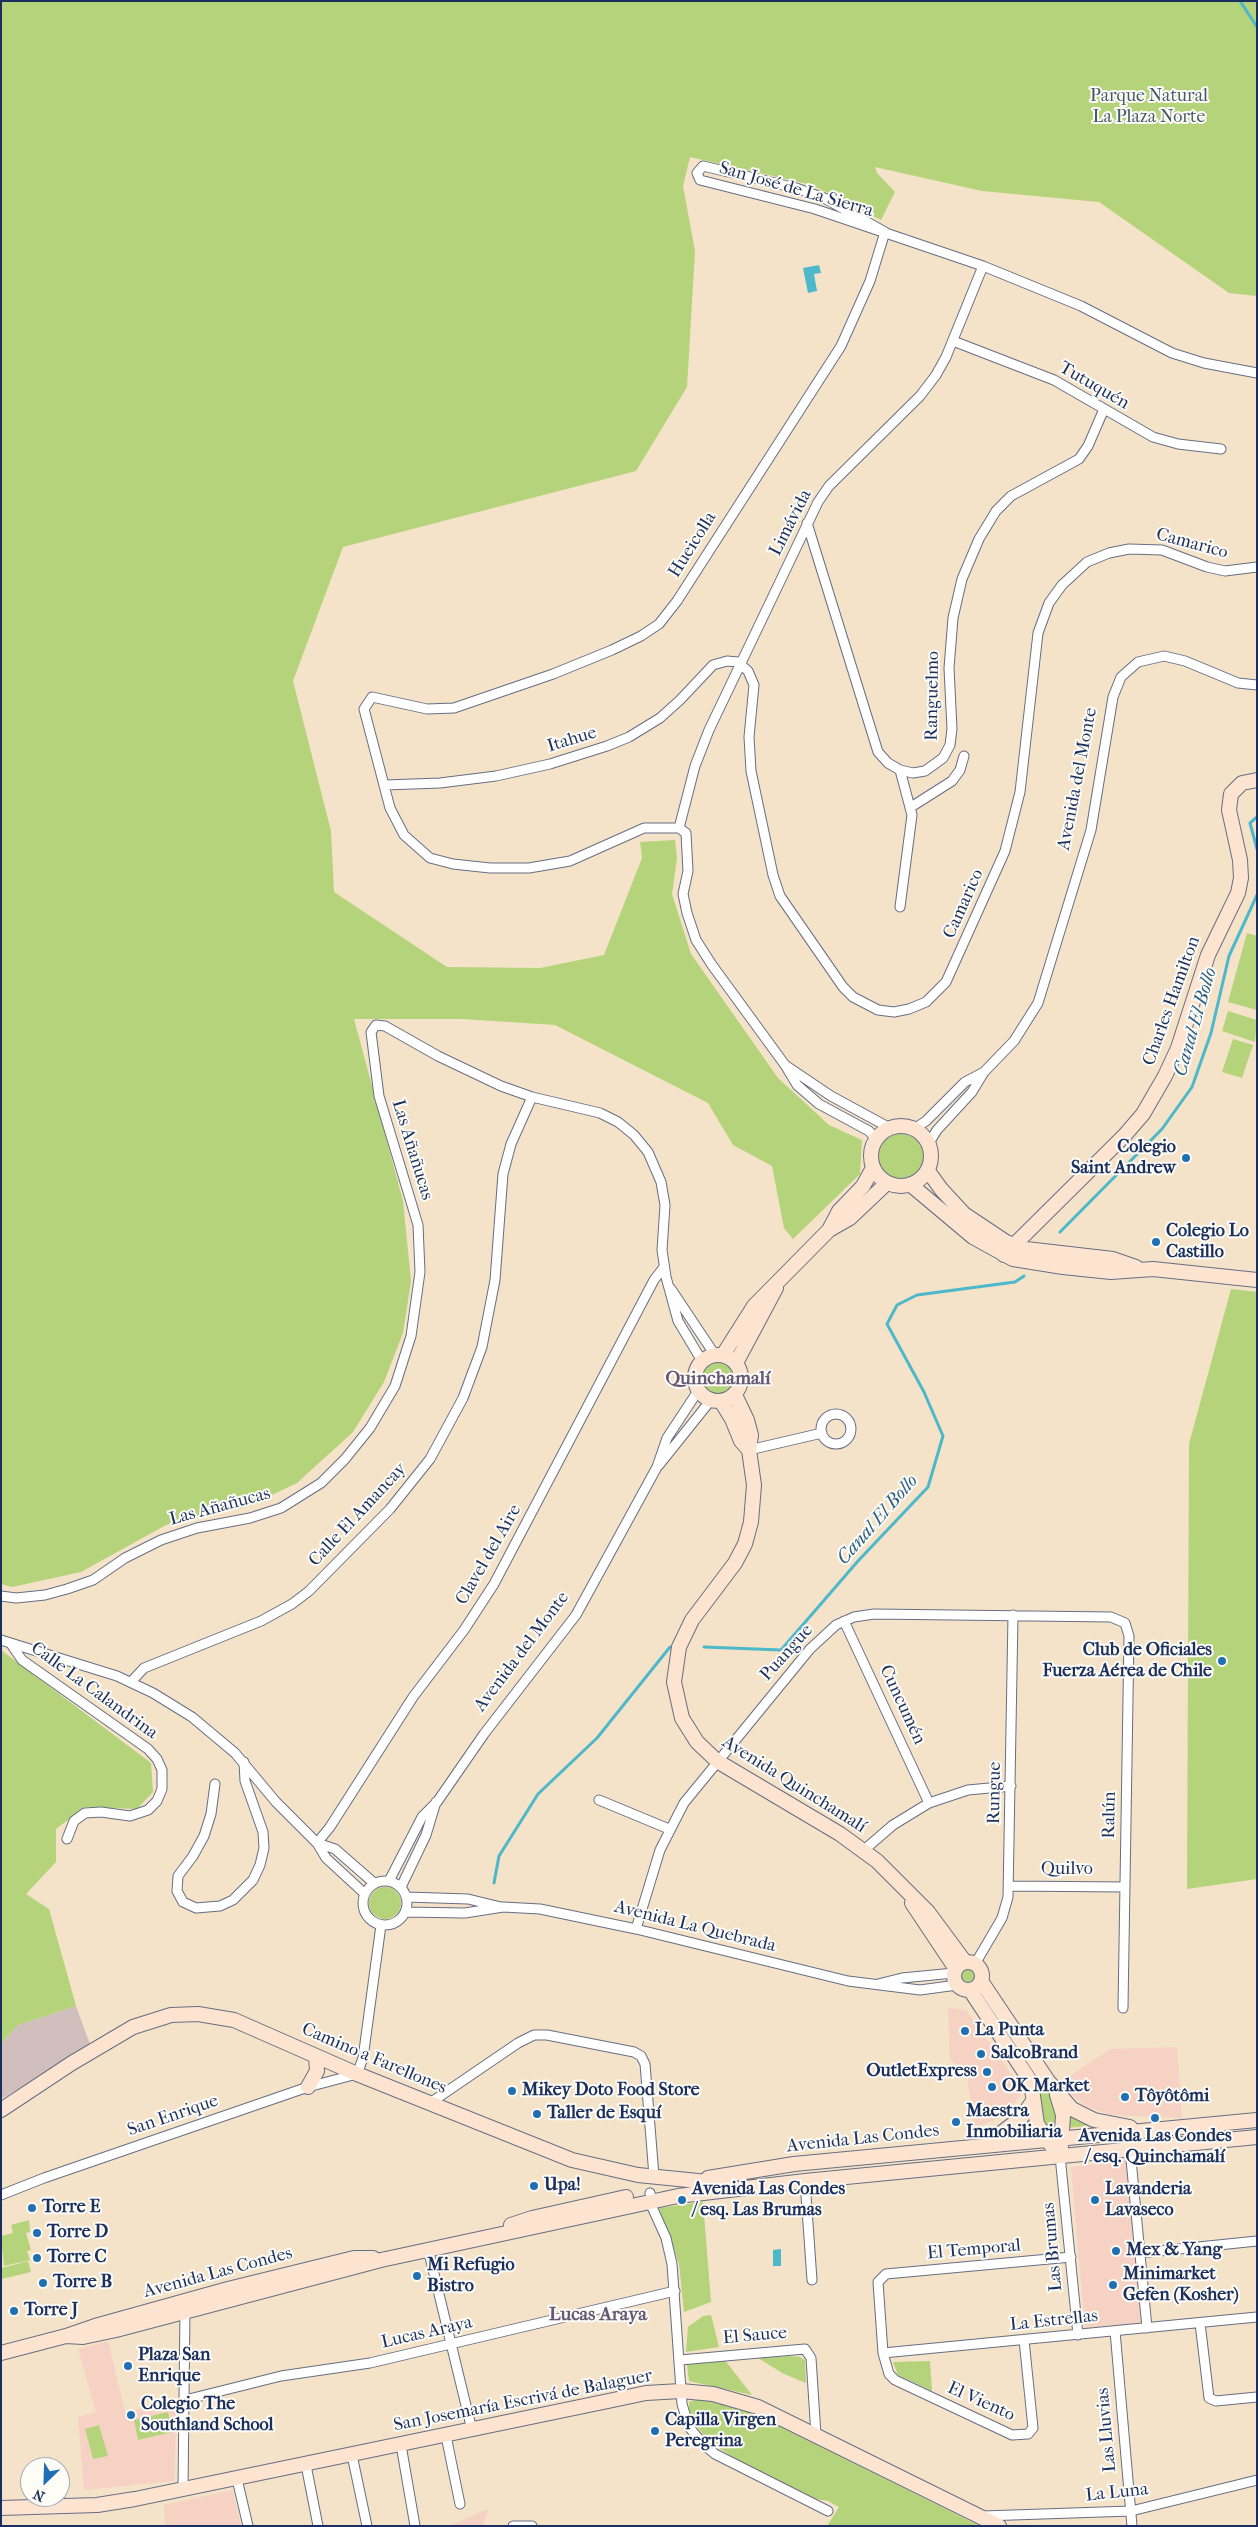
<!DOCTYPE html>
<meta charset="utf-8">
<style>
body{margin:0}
#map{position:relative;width:1258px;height:2527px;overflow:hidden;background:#f4e3c9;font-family:"IM FELL French Canon",serif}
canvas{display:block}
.frame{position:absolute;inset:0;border:2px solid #1b2f5e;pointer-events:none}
.north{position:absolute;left:20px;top:2457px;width:50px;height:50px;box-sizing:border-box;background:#fdfcf7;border:1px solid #a3aaba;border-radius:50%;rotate:204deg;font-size:14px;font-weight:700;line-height:20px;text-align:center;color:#1b2f5e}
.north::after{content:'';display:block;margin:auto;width:18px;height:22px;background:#1f6fb2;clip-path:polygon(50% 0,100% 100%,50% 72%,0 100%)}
</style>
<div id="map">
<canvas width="1258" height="2527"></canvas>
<div class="frame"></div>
<div class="north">N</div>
</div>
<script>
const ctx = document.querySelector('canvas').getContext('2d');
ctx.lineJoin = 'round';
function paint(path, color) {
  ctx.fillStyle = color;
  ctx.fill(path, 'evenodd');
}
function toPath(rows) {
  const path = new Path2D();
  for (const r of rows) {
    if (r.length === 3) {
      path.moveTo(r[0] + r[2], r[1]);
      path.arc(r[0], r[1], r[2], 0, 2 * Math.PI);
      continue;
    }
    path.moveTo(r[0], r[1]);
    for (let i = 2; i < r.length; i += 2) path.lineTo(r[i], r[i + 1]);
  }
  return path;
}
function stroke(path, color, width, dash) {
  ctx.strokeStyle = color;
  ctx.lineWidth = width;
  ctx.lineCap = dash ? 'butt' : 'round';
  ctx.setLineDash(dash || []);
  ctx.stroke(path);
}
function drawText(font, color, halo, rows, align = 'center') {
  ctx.font = font + ' "IM FELL French Canon",serif';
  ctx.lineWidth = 4;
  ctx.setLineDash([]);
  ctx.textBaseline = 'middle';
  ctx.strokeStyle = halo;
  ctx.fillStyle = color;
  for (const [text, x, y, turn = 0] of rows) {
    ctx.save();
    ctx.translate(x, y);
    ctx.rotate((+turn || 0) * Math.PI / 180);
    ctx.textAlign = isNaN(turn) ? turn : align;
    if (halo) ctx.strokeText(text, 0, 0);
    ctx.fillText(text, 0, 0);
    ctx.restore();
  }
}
const built = toPath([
 [948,2008,966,2010,1024,2091,1002,2117,974,2128,967,2074,950,2059],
 [1177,2047,1182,2118,1110,2115,1084,2105,1060,2085,1061,2082,1110,2049],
 [1127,2160,1141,2323,1085,2328,1071,2167],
 [108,2341,125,2412,176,2401,175,2481,84,2490,78,2417,96,2412,78,2349],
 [233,2490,241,2526,165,2526,164,2505],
 [488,2509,483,2526,449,2526]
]);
const industrial = toPath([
 [76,2006,91,2047,1,2099,1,2044,18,2025]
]);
const green = toPath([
 [1,1,1257,1,1257,296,1229,293,1099,202,982,191,875,167,877,173,895,192,881,220,812,185,690,157,683,186,695,251,687,387,636,471,343,547,293,681,331,831,334,892,447,967,540,968,604,955,642,858,640,842,675,840,677,858,672,894,691,954,778,1078,829,1125,862,1140,860,1174,793,1239,784,1228,772,1166,733,1145,708,1103,555,1025,462,1019,354,1019,403,1201,411,1281,403,1333,384,1382,353,1432,297,1483,246,1507,166,1525,81,1572,12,1587,1,1584],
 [1247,933,1257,936,1257,1010,1228,1002],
 [1228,1011,1257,1020,1255,1042,1222,1031],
 [1233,1039,1253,1045,1242,1078,1222,1072],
 [901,1157,23],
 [1231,1289,1257,1292,1257,1879,1187,1889,1189,1444],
 [719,1378,17],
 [1,1650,151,1763,153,1792,137,1809,85,1807,56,1829,56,1862,26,1894,49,1909,76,2006,18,2025,1,2044],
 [385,1903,16],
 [968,1975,7],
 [1045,2084,1058,2113,1056,2127,1052,2130,1047,2130,1043,2126,1039,2096],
 [1068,2110,1097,2125,1066,2128],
 [1029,2115,1036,2134,1000,2136],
 [703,2202,711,2302,684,2312,679,2264,659,2208],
 [29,2220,30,2232,26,2233,31,2250,27,2251,30,2260,4,2266,1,2236,13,2233,11,2225],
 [28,2261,31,2272,2,2279,2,2268],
 [711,2315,719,2347,686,2352,688,2327,703,2316],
 [789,2356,800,2357,805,2360,806,2383,784,2374,758,2358],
 [724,2359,752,2395,689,2381,687,2364],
 [930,2361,932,2391,898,2375,893,2362],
 [698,2399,742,2408,980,2526,827,2526,839,2507,828,2501,816,2499,739,2461,708,2441,689,2416,689,2402],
 [168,2412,172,2432,138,2440,134,2420],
 [99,2425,108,2456,93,2459,85,2429]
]);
const water = toPath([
 [819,265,821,273,814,274,817,291,808,293,803,268],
 [781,2249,781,2266,773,2266,773,2250]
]);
const stream = toPath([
 [1240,1,1257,27],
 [1257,817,1250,823,1257,849],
 [1060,1232,1162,1129,1192,1087,1211,1033,1229,956,1257,895],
 [704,1647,781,1650,858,1561,928,1487,943,1436,924,1392,887,1324,897,1305,917,1295,1015,1282,1024,1276],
 [494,1883,499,1856,538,1794,597,1738,670,1647]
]);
const street = toPath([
 [885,232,824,198,796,188,703,166,697,173,700,180,815,209,983,266,1081,306,1172,353,1204,363,1257,373],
 [953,341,1054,380,1153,437,1178,444,1221,449],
 [807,523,878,752,888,763,900,770,913,773,925,771,943,758,950,745,952,729,949,668,953,618,962,579,979,539,996,511,1011,496,1079,459,1088,446,1104,409],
 [385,785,440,783,496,776,550,764,607,746,629,737,660,718,680,700,713,665,727,661,738,662,748,671,754,685,749,737,751,771,773,875,780,896,843,987,853,997,878,1010,894,1012,909,1009,926,1002,946,982,1005,851,1020,792,1038,633,1049,603,1062,585,1087,562,1109,553,1129,549,1162,550,1207,567,1225,571,1257,567],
 [911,807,952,781,960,770,964,756],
 [679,828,695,766,709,730,818,502,829,486,920,396,936,375,946,357,983,266],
 [900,907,912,815,900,770],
 [785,1065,831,1096,890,1128],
 [914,1129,926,1121,965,1082,984,1072],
 [876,1139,869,1131,819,1104,797,1085,785,1065,712,965,696,940,687,913,683,894,688,871,686,833,679,828,644,828,570,861,529,868,490,868,453,864,430,858,404,835,390,808,364,709,372,697,427,709,454,708,553,674,612,650,641,636,659,624,677,601,841,346,870,281,885,232],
 [929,1143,937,1130,972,1092,984,1072,1014,1041,1038,1003,1091,830,1113,697,1121,677,1138,662,1164,656,1185,661,1238,683,1257,685],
 [671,1289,715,1355],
 [836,1429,15],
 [749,1450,822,1433],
 [659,1465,711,1400],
 [1,1596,16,1598,45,1595,67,1589,93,1580,125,1558,161,1540,197,1528,250,1518,281,1508,321,1483,345,1459,370,1428,395,1386,411,1336,420,1272,418,1225,379,1096,371,1032,376,1025,385,1026,438,1056,501,1086,532,1097,600,1113,618,1122,634,1135,648,1152,661,1182,665,1205,662,1250,666,1277,678,1321,702,1361],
 [844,1621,929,1803],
 [1,1640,117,1676,153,1693,192,1717,235,1753,276,1802,317,1843,326,1858,364,1893],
 [11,1644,22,1660,148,1749,157,1759,162,1770,162,1789,157,1801,148,1810,130,1816,101,1812,85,1813,74,1821,67,1839],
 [131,1682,144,1668,261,1621,292,1604,309,1591,390,1509,430,1459,463,1398,482,1347,495,1280,503,1174,511,1144,532,1097],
 [215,1784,211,1814,204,1836,193,1856,178,1876,177,1891,183,1902,196,1908,220,1906,233,1900,253,1880,260,1865,264,1848,263,1832,245,1781,244,1762],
 [599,1800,669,1829],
 [317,1843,330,1827,413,1697,464,1630,494,1584,654,1280,664,1267],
 [317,1843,335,1849,374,1883],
 [864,1850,893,1825,929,1803,968,1790,1011,1786],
 [385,1903,22],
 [389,1881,422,1817,437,1802,484,1734,576,1615,657,1467,667,1438,698,1391],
 [1009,1886,1125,1887],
 [401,1887,426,1835,436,1802],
 [406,1897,468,1899,501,1907],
 [405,1912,465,1913,503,1907,540,1909,636,1929,848,1981,920,1990,957,1985],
 [636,1929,660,1850,684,1803,810,1649,836,1625,854,1617,874,1614,1111,1617,1125,1623,1129,1636,1123,2008],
 [975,1964,1002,1918,1008,1897,1013,1615],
 [878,1984,902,1978,954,1973],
 [430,2103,518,2043,534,2035,547,2035,634,2052,641,2056,645,2064,654,2176],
 [1130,2149,1147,2328],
 [1060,2156,1078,2335],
 [805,2181,812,2280],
 [650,2193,652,2207,666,2238,672,2264,682,2404,689,2427,703,2444,715,2454,828,2511],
 [1,2195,44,2178,308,2087,357,2074,363,2058,381,1925],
 [428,2249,472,2430],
 [1140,2253,1257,2241],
 [1200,2323,1209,2398,1216,2401,1257,2397],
 [1115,2331,1132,2526],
 [1024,2340,1033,2428,1028,2434,1012,2435,895,2380,889,2374,883,2353,878,2282,886,2274,1071,2257],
 [883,2353,1257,2317],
 [680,2360,805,2349,811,2358,816,2435],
 [185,2400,281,2376,370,2363,675,2291],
 [446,2436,460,2504],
 [401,2445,415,2526],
 [352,2455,367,2526],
 [306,2465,318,2526],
 [237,2479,248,2526],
 [183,2490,185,2308],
 [983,2516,1131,2511,1257,2480],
 [513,2526,532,2526]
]);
const secondary = toPath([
 [901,1156,30],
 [928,1171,941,1189,964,1214,1006,1242,1026,1249,1113,1259,1136,1267],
 [911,1185,973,1237,1013,1259,1063,1267,1111,1272,1153,1269,1257,1280],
 [829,1230,850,1218,887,1183],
 [1004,1255,1124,1136,1143,1114,1165,1076,1178,1048,1208,955,1238,893,1241,878,1240,860,1229,810,1231,794,1242,783,1257,780],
 [718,1378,23],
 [723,1355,754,1306,829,1230,839,1211,863,1186,873,1168],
 [736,1363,776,1288],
 [735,1395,747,1420,751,1435,749,1450,754,1485,751,1522,745,1544,735,1563,692,1620,679,1647,674,1682,682,1718,697,1742,717,1761,840,1834,877,1861,928,1912,965,1962],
 [721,1401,732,1419,741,1441,749,1450],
 [912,1903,956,1969],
 [968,1976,14],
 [981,1981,1048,2081,1072,2109,1094,2120,1130,2127],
 [970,1990,1031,2082,1037,2124,1051,2145],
 [308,2087,317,2071,316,2056],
 [1057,2095,1063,2115,1061,2148],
 [1,2110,72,2063,133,2027,171,2015,198,2014,234,2020,357,2074,572,2160,638,2175,728,2184],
 [984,2146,1021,2118,1033,2101],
 [708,2178,794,2164,1257,2120],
 [511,2225,532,2218,626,2197],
 [66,2336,83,2337,116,2330,381,2260,678,2196,805,2181,1257,2137],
 [1,2353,66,2336,95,2326,228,2289,354,2258,373,2258],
 [1,2508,97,2505,135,2499,613,2400,646,2393,681,2391,713,2394,758,2407,999,2526]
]);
const markers = [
 [1186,1158,5,"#1f6fb2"],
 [1156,1242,5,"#1f6fb2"],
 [1222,1661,5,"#1f6fb2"],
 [965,2031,5,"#1f6fb2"],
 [981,2054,5,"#1f6fb2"],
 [987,2072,5,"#1f6fb2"],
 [992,2087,5,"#1f6fb2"],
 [512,2091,5,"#1f6fb2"],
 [1125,2097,5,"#1f6fb2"],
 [537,2114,5,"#1f6fb2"],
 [1155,2118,5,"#1f6fb2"],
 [956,2122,5,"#1f6fb2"],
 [534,2186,5,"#1f6fb2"],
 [682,2200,5,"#1f6fb2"],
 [1095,2200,5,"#1f6fb2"],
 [32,2208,5,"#1f6fb2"],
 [37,2233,5,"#1f6fb2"],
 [1116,2251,5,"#1f6fb2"],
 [37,2258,5,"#1f6fb2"],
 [417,2276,5,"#1f6fb2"],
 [43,2283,5,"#1f6fb2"],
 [1113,2285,5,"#1f6fb2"],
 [14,2311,5,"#1f6fb2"],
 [128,2366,5,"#1f6fb2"],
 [131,2415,5,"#1f6fb2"],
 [655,2431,5,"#1f6fb2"]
];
const parkNames = [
 ["Parque Natural",1149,97],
 ["La Plaza Norte",1149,118]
];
const streetNames = [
 ["San José de La Sierra",796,190,16],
 ["Tutuquén",1094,386,30],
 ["Limávida",791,523,-63],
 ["Camarico",1192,544,15],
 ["Hueicolla",693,545,-58],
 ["Ranguelmo",933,696,-89],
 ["Itahue",572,740,-17],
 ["Avenida del Monte",1078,779,-79],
 ["Camarico",964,904,-66],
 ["Charles Hamilton",1172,1001,-70],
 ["Las Añañucas",412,1150,73],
 ["Las Añañucas",220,1507,-15],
 ["Calle El Amancay",358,1515,-47],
 ["Clavel del Aire",489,1555,-60],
 ["Avenida del Monte",522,1652,-53],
 ["Puangue",787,1653,-48],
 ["Calle La Calandrina",94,1691,36],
 ["Cuncumén",902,1705,65],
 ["Avenida Quinchamalí",794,1785,32],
 ["Rungue",995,1793,-89],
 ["Ralún",1110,1815,-89],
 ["Quilvo",1067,1870],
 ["Avenida La Quebrada",695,1927,14],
 ["Camino a Farellones",374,2059,23],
 ["San Enrique",173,2116,-19],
 ["Avenida Las Condes",863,2139,-6],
 ["Las Brumas",1053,2247,-95],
 ["El Temporal",974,2250,-5],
 ["Avenida Las Condes",218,2273,-15],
 ["La Estrellas",1054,2321,-6],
 ["Lucas Araya",427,2333,-13],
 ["El Sauce",755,2336,-5],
 ["San Josemaría Escrivá de Balaguer",523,2401,-11],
 ["El Viento",981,2402,24],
 ["Las Lluvias",1107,2430,-95],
 ["La Luna",1117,2493,-6]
];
const poiNames = [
 ["Colegio",1176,1148,"right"],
 ["Saint Andrew",1176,1169,"right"],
 ["Colegio Lo",1166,1232],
 ["Castillo",1166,1253],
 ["Club de Oficiales",1212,1651,"right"],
 ["Fuerza Aérea de Chile",1212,1672,"right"],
 ["La Punta",975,2031],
 ["SalcoBrand",991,2054],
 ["OutletExpress",977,2072,"right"],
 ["OK Market",1002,2087],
 ["Mikey Doto Food Store",522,2091],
 ["Tôyôtômi",1135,2097],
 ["Maestra",966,2112],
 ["Inmobiliaria",966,2133],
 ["Taller de Esquí",547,2114],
 ["Avenida Las Condes",1155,2137,"center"],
 ["/ esq. Quinchamalí",1155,2158,"center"],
 ["Upa!",544,2186],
 ["Avenida Las Condes",692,2190],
 ["/ esq. Las Brumas",692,2211],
 ["Lavanderia",1105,2190],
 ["Lavaseco",1105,2211],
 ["Torre E",42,2208],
 ["Torre D",47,2233],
 ["Mex & Yang",1126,2251],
 ["Torre C",47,2258],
 ["Mi Refugio",427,2266],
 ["Bistro",427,2287],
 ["Minimarket",1123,2275],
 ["Gefen (Kosher)",1123,2296],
 ["Torre B",53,2283],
 ["Torre J",24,2311],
 ["Plaza San",138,2356],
 ["Enrique",138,2377],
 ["Colegio The",141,2405],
 ["Southland School",141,2426],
 ["Capilla Virgen",665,2421],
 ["Peregrina",665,2442]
];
const waterNames = [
 ["Canal El Bollo",1196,1022,-74],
 ["Canal El Bollo",878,1520,-49]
];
const neighbourhoodNames = [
 ["Quinchamalí",718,1379],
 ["Lucas Araya",598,2315]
];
paint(built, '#f5d2c3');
paint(industrial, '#d1bfbd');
paint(green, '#b5d37a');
paint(water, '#4db8c9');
stroke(stream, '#4db8c9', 3);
stroke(street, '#676e83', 11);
stroke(secondary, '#676e83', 16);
stroke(street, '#fff', 9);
stroke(secondary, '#fde4d1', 14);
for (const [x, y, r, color] of markers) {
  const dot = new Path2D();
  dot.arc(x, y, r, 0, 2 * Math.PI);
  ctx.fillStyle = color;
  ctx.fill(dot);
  stroke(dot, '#fdfcf7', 2);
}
drawText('18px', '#425865', '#fdfcf7', parkNames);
drawText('18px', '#1b2f5e', '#fdfcf7', streetNames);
drawText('bold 18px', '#1b2f5e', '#fdfcf7', poiNames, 'left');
drawText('italic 19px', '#2c5f83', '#fdfcf7', waterNames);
drawText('bold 19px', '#655875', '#fdfcf7', neighbourhoodNames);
</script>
